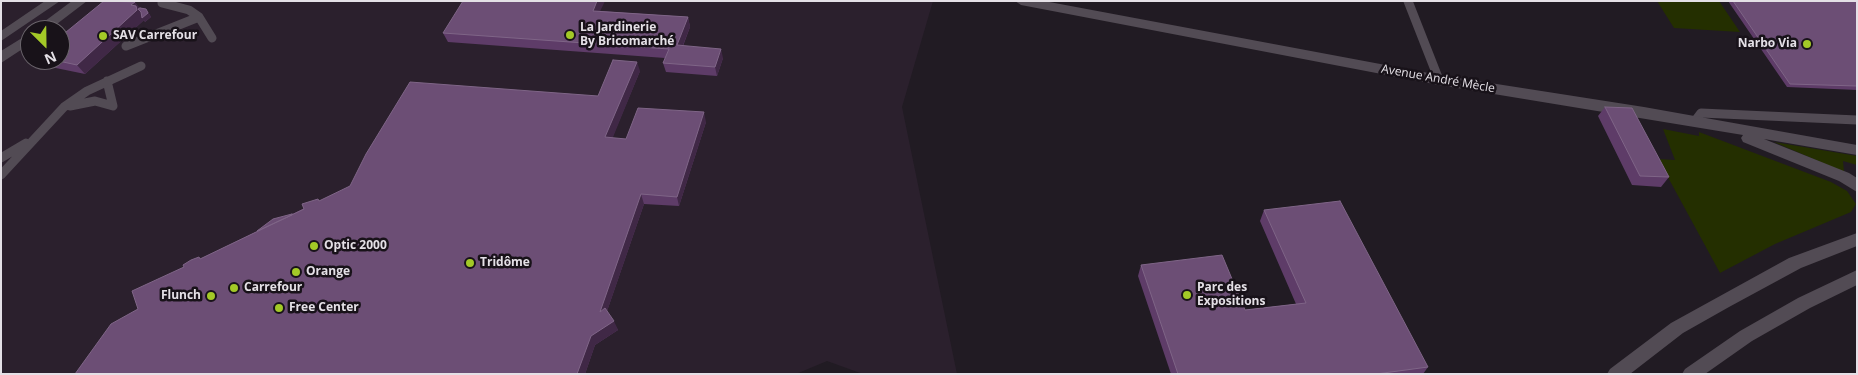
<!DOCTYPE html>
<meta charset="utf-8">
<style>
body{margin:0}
#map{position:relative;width:1858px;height:375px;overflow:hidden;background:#211b23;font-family:"Open Sans",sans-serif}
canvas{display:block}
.frame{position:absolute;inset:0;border:2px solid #e4e0e6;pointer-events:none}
.north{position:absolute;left:20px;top:20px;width:50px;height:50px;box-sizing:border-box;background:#181219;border:1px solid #6a646b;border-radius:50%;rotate:157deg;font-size:14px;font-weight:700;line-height:20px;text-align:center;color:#e4e0e6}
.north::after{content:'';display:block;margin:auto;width:18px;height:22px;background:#a3c927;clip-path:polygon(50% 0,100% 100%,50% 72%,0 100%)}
</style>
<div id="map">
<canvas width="1858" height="375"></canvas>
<div class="frame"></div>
<div class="north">N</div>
</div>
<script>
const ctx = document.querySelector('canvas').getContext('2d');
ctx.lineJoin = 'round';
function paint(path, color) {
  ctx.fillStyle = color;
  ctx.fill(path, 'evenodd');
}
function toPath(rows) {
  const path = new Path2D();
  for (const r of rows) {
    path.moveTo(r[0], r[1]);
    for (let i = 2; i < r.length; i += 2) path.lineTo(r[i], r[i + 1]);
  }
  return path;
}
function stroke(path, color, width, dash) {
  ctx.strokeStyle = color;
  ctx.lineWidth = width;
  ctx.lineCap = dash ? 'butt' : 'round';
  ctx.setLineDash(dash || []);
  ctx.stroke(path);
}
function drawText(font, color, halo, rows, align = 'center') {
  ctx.font = font + ' "Open Sans",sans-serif';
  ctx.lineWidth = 5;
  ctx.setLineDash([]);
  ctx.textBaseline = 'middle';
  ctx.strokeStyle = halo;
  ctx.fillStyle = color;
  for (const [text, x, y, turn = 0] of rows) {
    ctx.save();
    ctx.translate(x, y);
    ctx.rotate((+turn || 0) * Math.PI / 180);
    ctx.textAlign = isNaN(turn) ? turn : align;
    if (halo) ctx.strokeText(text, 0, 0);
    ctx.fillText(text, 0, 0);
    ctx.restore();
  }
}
const built = toPath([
 [1,1,933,1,902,107,957,374,863,374,827,361,796,374,1,374],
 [30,30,60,30,60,60,30,60]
]);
const green = toPath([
 [1657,1,1719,1,1740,32,1674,28],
 [1663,129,1699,136,1699,132,1831,182,1847,191,1856,204,1851,212,1775,244,1720,273,1658,159,1675,160],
 [1774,142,1857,156,1857,165,1843,161,1844,172]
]);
const lane = toPath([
 [1408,1,1439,80],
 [162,3,189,10,199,17,212,38],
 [126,46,199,17],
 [70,106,95,101,113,106,107,81],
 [1695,121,1701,113,1857,120],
 [1,158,26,143],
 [1,175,64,107,87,91,141,66]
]);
const secondary = toPath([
 [45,1,60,1,1,41,1,31,45,1],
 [72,1,87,1,49,30,33,30,72,1],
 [1015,1,1044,1,1439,75,1644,107,1857,145,1857,155,1764,139,1849,173,1857,178,1857,192,1839,181,1743,142,1741,138,1743,135,1439,85,1021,5,1015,1],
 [30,33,30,44,1,63,1,51,30,33],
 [1857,233,1857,246,1801,268,1729,307,1683,333,1630,374,1607,374,1610,369,1671,323,1789,258,1857,233],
 [1857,270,1857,285,1810,308,1752,341,1705,374,1682,374,1685,369,1740,331,1798,298,1857,270]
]);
const wall = toPath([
 [1728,1,1857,1,1857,90,1787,87],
 [140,8,146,9,151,17,145,22,144,20,85,74,46,66,40,60,60,60],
 [600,11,688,17,690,27,683,46,723,58,717,76,666,72,663,63,665,58,448,42,443,33],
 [640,71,612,138,626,139,706,122,679,206,644,204,607,311,618,330,595,345,585,374,75,374,138,309,184,267,319,201,598,96],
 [1605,107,1669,177,1661,187,1632,185,1598,116],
 [1264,210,1428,367,1423,374,1171,374,1138,276,1141,265,1245,310,1296,304,1260,221]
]);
const shadedWall = toPath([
 [597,1,605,1,596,20,593,11],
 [135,2,142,11,146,9,151,17,145,22,144,20,85,74,77,65],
 [688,17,690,27,679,55,677,45],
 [721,49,723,58,717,76,715,67],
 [637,62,640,71,609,147,605,137],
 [704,112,706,122,679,206,677,197],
 [641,194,644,204,604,320,600,312],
 [614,321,618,330,595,345,585,374,577,374,591,336]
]);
const building = toPath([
 [104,1,135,2,131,5,136,6,137,10,77,65,54,60,60,60,60,37,104,1],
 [463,1,597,1,593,11,688,17,677,45,721,49,715,67,663,63,669,49,443,33,463,1],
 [1733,1,1857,1,1857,86,1790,84,1733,1],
 [140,8,146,9,148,13,142,18,141,12,138,9,140,8],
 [613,60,637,62,605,137,626,139,638,108,704,112,677,197,641,194,600,312,605,308,614,321,591,336,577,374,75,374,111,324,138,309,132,291,184,267,183,265,191,260,199,257,200,259,304,209,302,204,318,199,319,201,350,186,366,154,410,82,598,96,613,60],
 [1605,107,1632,108,1669,177,1640,176,1605,107],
 [1340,201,1428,367,1376,374,1178,374,1141,265,1222,255,1245,310,1306,303,1264,210,1340,201],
 [292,214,292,215,257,231,273,219,292,214]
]);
const markers = [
 [570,35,5,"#a3c927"],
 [103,36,5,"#a3c927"],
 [1807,44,5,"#a3c927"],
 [314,246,5,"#a3c927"],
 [470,263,5,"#a3c927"],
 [296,272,5,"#a3c927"],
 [234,288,5,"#a3c927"],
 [1187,295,5,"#a3c927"],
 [211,296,5,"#a3c927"],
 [279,308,5,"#a3c927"]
];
const poiNames = [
 ["La Jardinerie",580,28],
 ["By Bricomarché",580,42],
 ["SAV Carrefour",113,36],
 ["Narbo Via",1797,44,"right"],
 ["Optic 2000",324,246],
 ["Tridôme",480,263],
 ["Orange",306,272],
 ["Carrefour",244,288],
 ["Parc des",1197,288],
 ["Expositions",1197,302],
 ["Flunch",201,296,"right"],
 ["Free Center",289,308]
];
const streetNames = [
 ["Avenue André Mècle",1438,79,10]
];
paint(built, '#2b202d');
paint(green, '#242f00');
stroke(lane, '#524b54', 9);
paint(secondary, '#524b54');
paint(wall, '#5e3c68');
paint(shadedWall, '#402846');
paint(building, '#6c4e75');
stroke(building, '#7f6587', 1);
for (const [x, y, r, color] of markers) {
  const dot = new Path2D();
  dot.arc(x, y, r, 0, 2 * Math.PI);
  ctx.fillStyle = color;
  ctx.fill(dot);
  stroke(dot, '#181219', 2);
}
drawText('bold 12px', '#e4e0e6', '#181219', poiNames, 'left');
drawText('12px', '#e4e0e6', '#181219', streetNames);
</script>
